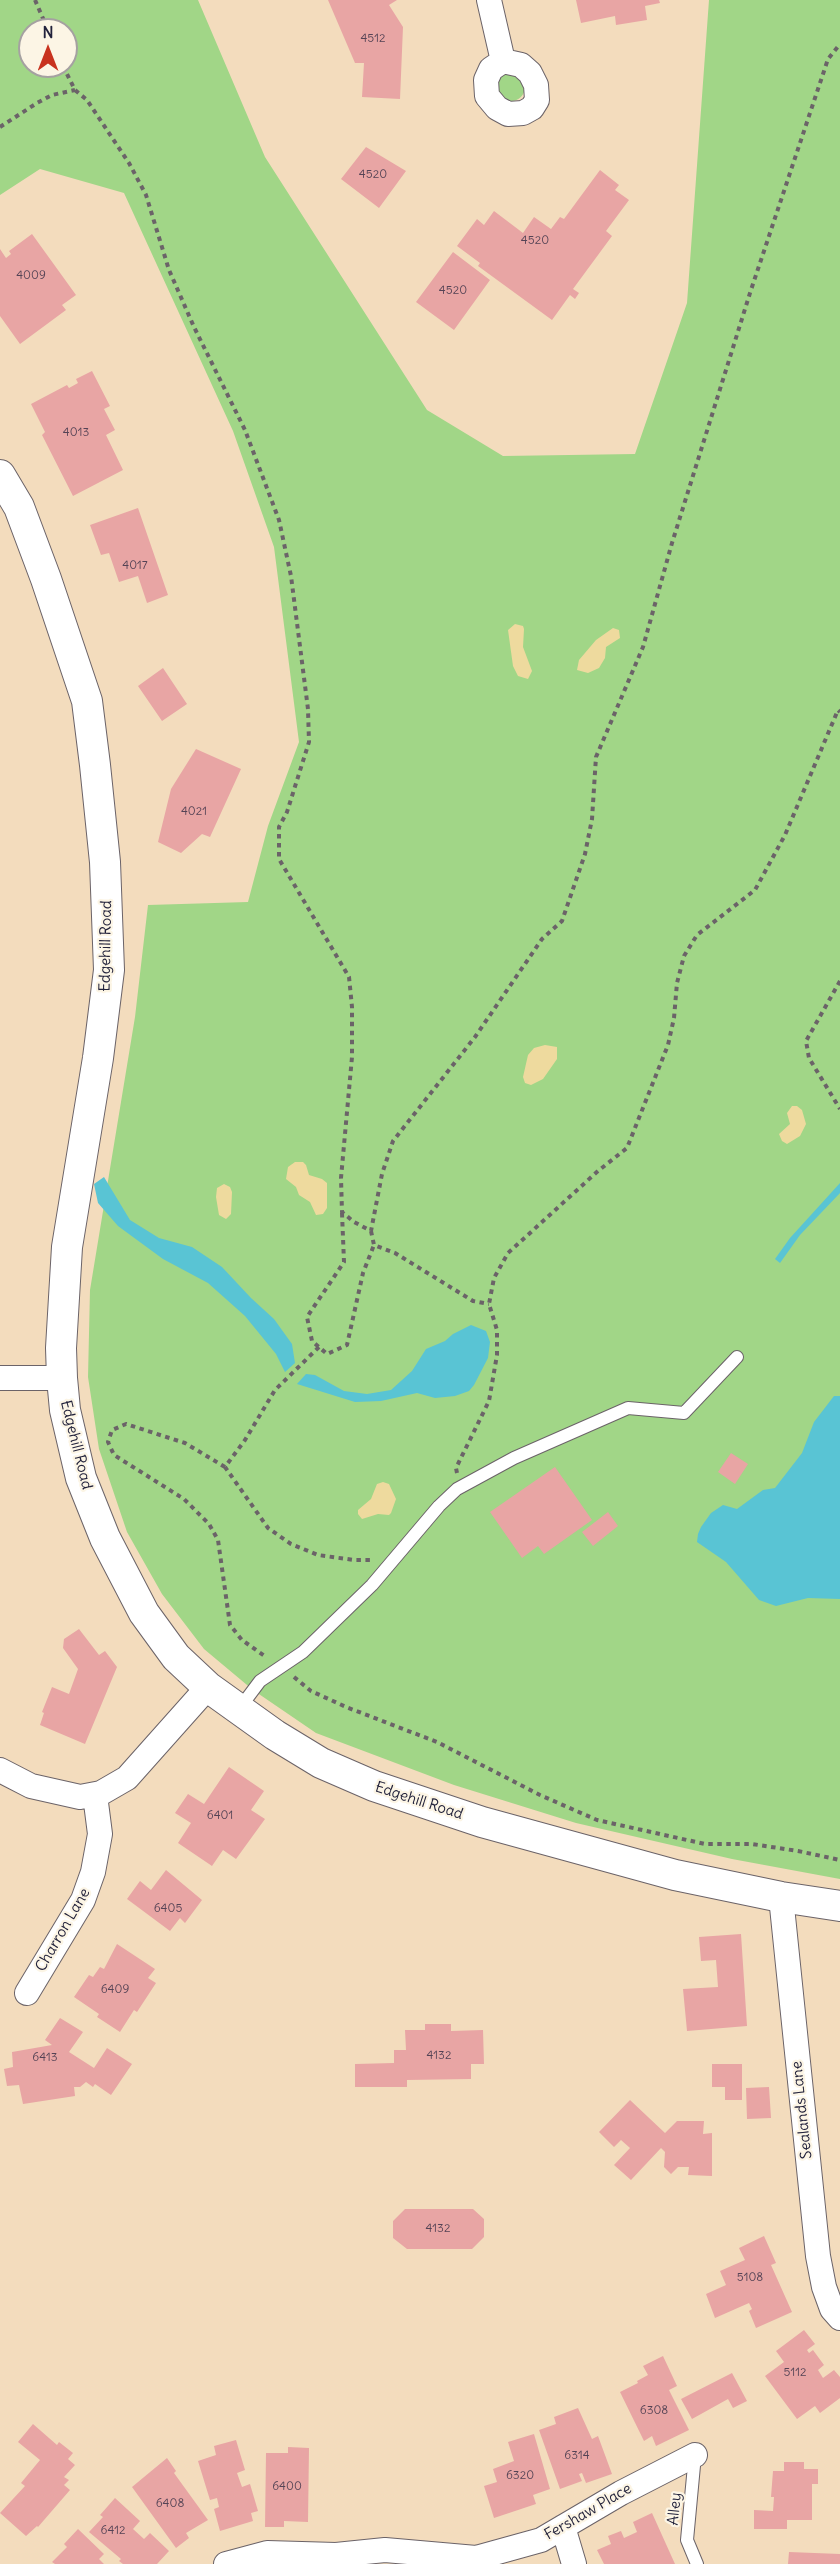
<!DOCTYPE html>
<style>
body{margin:0}
#map{position:relative;width:840px;height:2564px;overflow:hidden;background:#f3dcbd;font-family:Delius,sans-serif}
canvas{display:block}
.north{position:absolute;left:18px;top:18px;width:60px;height:60px;box-sizing:border-box;background:#fcf5e5;border:2px solid #a5a1a1;border-radius:50%;rotate:0deg;font-size:16px;font-weight:700;line-height:24px;text-align:center;color:#22223b}
.north::after{content:'';display:block;margin:auto;width:21px;height:27px;background:#c8321e;clip-path:polygon(50% 0,100% 100%,50% 72%,0 100%)}
</style>
<div id="map">
<canvas width="840" height="2564"></canvas>
<div class="north">N</div>
</div>
<script>
const ctx = document.querySelector('canvas').getContext('2d');
ctx.lineJoin = 'round';
function paint(path, color) {
  ctx.fillStyle = color;
  ctx.fill(path, 'evenodd');
}
function toPath(rows) {
  const path = new Path2D();
  for (const r of rows) {
    if (r.length === 3) {
      path.moveTo(r[0] + r[2], r[1]);
      path.arc(r[0], r[1], r[2], 0, 2 * Math.PI);
      continue;
    }
    path.moveTo(r[0], r[1]);
    for (let i = 2; i < r.length; i += 2) path.lineTo(r[i], r[i + 1]);
  }
  return path;
}
function stroke(path, color, width, dash) {
  ctx.strokeStyle = color;
  ctx.lineWidth = width;
  ctx.lineCap = dash ? 'butt' : 'round';
  ctx.setLineDash(dash || []);
  ctx.stroke(path);
}
function drawText(font, color, halo, rows, align = 'center') {
  ctx.font = font + ' Delius,sans-serif';
  ctx.lineWidth = 4.5;
  ctx.setLineDash([]);
  ctx.textBaseline = 'middle';
  ctx.strokeStyle = halo;
  ctx.fillStyle = color;
  for (const [text, x, y, turn = 0] of rows) {
    ctx.save();
    ctx.translate(x, y);
    ctx.rotate((+turn || 0) * Math.PI / 180);
    ctx.textAlign = isNaN(turn) ? turn : align;
    if (halo) ctx.strokeText(text, 0, 0);
    ctx.fillText(text, 0, 0);
    ctx.restore();
  }
}
const green = toPath([
 [0,0,198,0,265,157,427,410,503,456,635,454,687,303,709,0,840,0,840,1879,732,1859,576,1823,454,1785,316,1733,253,1690,204,1649,162,1594,127,1532,99,1449,88,1377,90,1290,135,1017,148,905,248,902,268,826,299,742,274,547,233,431,124,193,40,169,0,195],
 [30,30,66,30,66,66,30,66],
 [511,87,14]
]);
const sand = toPath([
 [515,624,523,626,524,629,523,647,532,671,528,679,518,676,513,666,508,630],
 [613,628,619,630,620,638,606,647,605,658,599,668,588,673,577,670,579,660,596,640],
 [545,1045,557,1047,557,1059,543,1079,531,1085,525,1083,523,1077,528,1055,534,1048],
 [792,1106,797,1106,802,1110,806,1124,800,1136,787,1144,782,1141,779,1134,790,1124,787,1113],
 [295,1162,303,1162,306,1165,309,1175,322,1179,327,1183,327,1208,323,1214,316,1215,310,1202,299,1195,296,1187,286,1179,288,1167],
 [224,1184,230,1187,232,1192,231,1214,226,1219,219,1215,216,1197,217,1188],
 [383,1482,389,1484,396,1499,391,1513,389,1515,378,1514,362,1519,358,1514,358,1510,371,1499,377,1484]
]);
const water = toPath([
 [104,1177,130,1220,159,1238,192,1247,222,1267,251,1298,274,1319,292,1344,295,1363,285,1372,276,1354,245,1316,208,1283,163,1259,118,1226,98,1203,94,1184],
 [840,1183,840,1193,800,1235,780,1263,775,1259,790,1238],
 [471,1325,486,1331,490,1342,488,1358,474,1385,469,1391,455,1396,435,1398,417,1393,381,1401,355,1402,297,1384,306,1374,315,1375,344,1391,367,1394,391,1390,412,1371,426,1349,445,1341,453,1334],
 [834,1396,840,1396,840,1599,808,1598,776,1606,759,1600,726,1562,697,1542,698,1534,701,1527,711,1513,723,1505,737,1509,763,1490,775,1488,802,1453,814,1422]
]);
const building = toPath([
 [328,0,397,0,389,5,403,27,400,99,362,97,364,63,355,63],
 [576,0,659,0,660,3,645,6,647,20,616,25,615,16,581,23],
 [366,147,406,171,379,208,341,179],
 [600,170,619,185,615,190,629,200,606,231,612,236,573,289,579,293,575,299,570,295,552,320,478,266,480,263,457,246,477,219,484,225,494,211,523,233,534,217,551,229,560,217,564,219],
 [32,234,76,295,62,305,66,310,20,344,0,316,0,249,6,258,11,254,9,251],
 [453,252,490,280,454,330,416,302],
 [92,371,110,406,104,409,115,430,106,435,123,470,73,496,42,435,45,432,31,404,67,385,69,388,78,383,76,379],
 [138,508,168,595,147,603,138,576,119,582,109,553,101,555,90,525],
 [163,668,187,704,162,721,138,686],
 [196,749,241,769,210,837,202,834,181,853,158,842,171,789],
 [731,1453,748,1464,735,1484,718,1472],
 [555,1467,592,1520,544,1554,538,1546,522,1558,490,1512],
 [608,1512,618,1526,593,1546,582,1532],
 [79,1629,99,1655,105,1651,117,1667,85,1744,40,1725,44,1713,42,1712,52,1687,69,1694,78,1669,63,1648,64,1639],
 [229,1767,264,1791,251,1810,265,1819,236,1859,223,1850,212,1866,178,1843,191,1823,175,1813,188,1794,204,1804],
 [166,1870,202,1900,185,1923,180,1918,170,1931,127,1899,140,1881,151,1890],
 [741,1934,747,2026,687,2031,683,1989,718,1987,716,1960,701,1961,699,1937],
 [117,1944,155,1969,148,1978,156,1983,137,2012,134,2010,120,2032,97,2017,99,2014,74,1997,89,1975,93,1977,100,1967,104,1969],
 [60,2018,83,2032,69,2052,94,2068,107,2048,132,2064,111,2095,95,2084,93,2087,86,2082,80,2087,74,2087,75,2096,23,2104,19,2085,7,2086,4,2069,13,2067,12,2052,52,2045,45,2040],
 [425,2024,451,2024,451,2031,483,2030,484,2064,471,2064,471,2079,407,2080,407,2087,355,2087,355,2064,394,2063,394,2050,406,2050,405,2030,425,2030],
 [712,2064,742,2064,742,2100,725,2100,725,2087,712,2087],
 [769,2087,771,2118,747,2119,746,2088],
 [630,2100,665,2133,677,2121,704,2121,703,2134,712,2133,712,2176,688,2175,689,2167,678,2167,671,2174,664,2167,665,2152,661,2148,631,2180,614,2165,630,2148,621,2140,614,2147,599,2132],
 [405,2209,473,2209,484,2219,484,2237,472,2249,407,2249,393,2238,393,2221],
 [764,2236,776,2263,771,2265,792,2312,756,2328,749,2311,752,2309,749,2303,715,2318,706,2294,726,2285,720,2271,745,2260,739,2248],
 [804,2330,815,2344,807,2350,809,2353,813,2350,824,2365,818,2370,823,2378,834,2370,840,2377,840,2398,820,2413,815,2406,797,2419,765,2376,784,2362,776,2351],
 [663,2356,677,2386,669,2390,689,2430,656,2446,652,2436,644,2441,620,2392,638,2383,637,2381,648,2375,643,2366],
 [732,2373,747,2401,733,2408,728,2399,692,2419,681,2399],
 [578,2408,592,2439,598,2436,612,2474,586,2483,582,2473,579,2474,582,2481,560,2489,539,2430,556,2424,554,2417],
 [33,2424,57,2445,59,2442,73,2453,68,2459,75,2465,64,2477,69,2480,64,2485,70,2490,38,2527,37,2526,26,2536,0,2513,25,2486,21,2483,40,2460,18,2442],
 [534,2434,550,2489,533,2495,536,2504,494,2518,484,2486,497,2482,493,2469,514,2461,508,2442],
 [236,2440,245,2470,237,2473,242,2487,250,2484,258,2511,251,2513,253,2521,220,2531,214,2509,219,2507,217,2498,210,2500,198,2461,216,2455,214,2446],
 [288,2447,309,2448,308,2522,284,2521,284,2527,265,2527,266,2453,288,2453],
 [167,2458,176,2471,174,2473,208,2520,186,2533,189,2538,176,2548,132,2487],
 [784,2462,804,2462,804,2469,818,2469,818,2484,812,2484,812,2520,787,2520,787,2529,754,2529,754,2510,773,2511,774,2497,771,2497,773,2471,784,2471],
 [115,2498,140,2521,133,2529,144,2539,150,2533,169,2551,157,2564,123,2564,119,2561,121,2559,89,2532,103,2517,100,2515],
 [652,2513,675,2564,604,2564,597,2550,611,2544,608,2536,621,2531,624,2538,637,2532,633,2522],
 [78,2529,104,2554,99,2559,104,2564,55,2564,52,2562,67,2547,64,2544],
 [789,2552,840,2554,840,2564,788,2564]
]);
const path = toPath([
 [35,0,48,30],
 [63,66,75,90,87,100,129,163,146,195,169,270,194,327,245,430,279,520,291,576,308,709,309,742,287,812,279,827,279,859,349,977,352,1007,352,1057,341,1178,342,1212,354,1222,371,1231,382,1174,393,1141,475,1037,542,939,562,921,585,854,592,819,596,757,643,647,672,543,750,293,828,59,840,44],
 [0,127,37,103,52,95,75,90],
 [840,981,806,1041,809,1058,840,1109],
 [342,1213,344,1262,307,1317,312,1341,327,1354,347,1345,363,1273,374,1245],
 [371,1231,374,1245,395,1253,473,1301,489,1304],
 [319,1347,275,1390,245,1440,225,1467,268,1528,291,1544,318,1555,354,1560,373,1560],
 [225,1467,185,1443,126,1424,112,1430,108,1442,114,1455,184,1499,209,1524,218,1540,230,1625,242,1640,266,1657],
 [457,1473,456,1468,489,1401,497,1355,497,1330,489,1304,494,1278,508,1253,598,1171,627,1148,668,1045,674,1018,677,983,684,956,697,935,755,890,785,835,838,710,840,712],
 [294,1677,311,1691,346,1707,437,1742,540,1795,597,1820,705,1844,752,1844,798,1851,840,1860]
]);
const service = toPath([
 [239,1709,260,1681,303,1652,372,1585,439,1506,457,1489,514,1458,628,1408,684,1413,737,1357],
 [695,2455,687,2540,697,2564]
]);
const minor = toPath([
 [489,0,503,61],
 [503,61,521,65,530,73,536,85,537,100,532,108,523,113,508,114,497,108,487,96,486,80,491,69,503,61],
 [0,1378,62,1378],
 [0,1770,31,1786,80,1797,101,1793,127,1778,208,1687],
 [781,1897,818,2256,824,2287,832,2309,840,2318],
 [27,1993,83,1900,93,1872,100,1834,95,1795],
 [563,2527,574,2564],
 [226,2564,267,2553,336,2555,385,2550,476,2558,541,2540,621,2493,695,2455]
]);
const tertiary = toPath([
 [0,475,19,507,46,579,87,701,95,765,105,862,109,970,98,1058,67,1247,61,1348,62,1378,65,1410,81,1478,105,1538,144,1613,176,1657,208,1687,275,1735,321,1763,374,1786,482,1822,675,1875,781,1897,840,1906]
]);
const numberNames = [
 ["4512",373,39],
 ["4520",373,175],
 ["4520",535,241],
 ["4009",31,276],
 ["4520",453,291],
 ["4013",76,433],
 ["4017",135,566],
 ["4021",194,812],
 ["6401",220,1816],
 ["6405",168,1909],
 ["6409",115,1990],
 ["4132",439,2056],
 ["6413",45,2058],
 ["4132",438,2229],
 ["5108",750,2278],
 ["5112",795,2373],
 ["6308",654,2411],
 ["6314",577,2456],
 ["6320",520,2476],
 ["6400",287,2487],
 ["6408",170,2504],
 ["6412",113,2531]
];
const streetNames = [
 ["Edgehill Road",106,946,-89],
 ["Edgehill Road",76,1445,76],
 ["Edgehill Road",419,1801,18],
 ["Charron Lane",63,1930,-60],
 ["Sealands Lane",802,2110,-96],
 ["Alley",675,2509,-84],
 ["Fershaw Place",588,2512,-30]
];
paint(green, '#a1d687');
paint(sand, '#eeda9e');
paint(water, '#59c4d4');
paint(building, '#e8a5a4');
stroke(service, '#6b6368', 14);
stroke(minor, '#6b6368', 26);
stroke(tertiary, '#6b6368', 32);
stroke(path, '#6b6368', 4, [4.5, 4.5]);
stroke(service, '#fff', 12);
stroke(minor, '#fff', 24);
stroke(tertiary, '#fff', 30);
drawText('12px', '#544355', null, numberNames);
drawText('15px', '#22223b', '#fcf5e5', streetNames);
</script>
